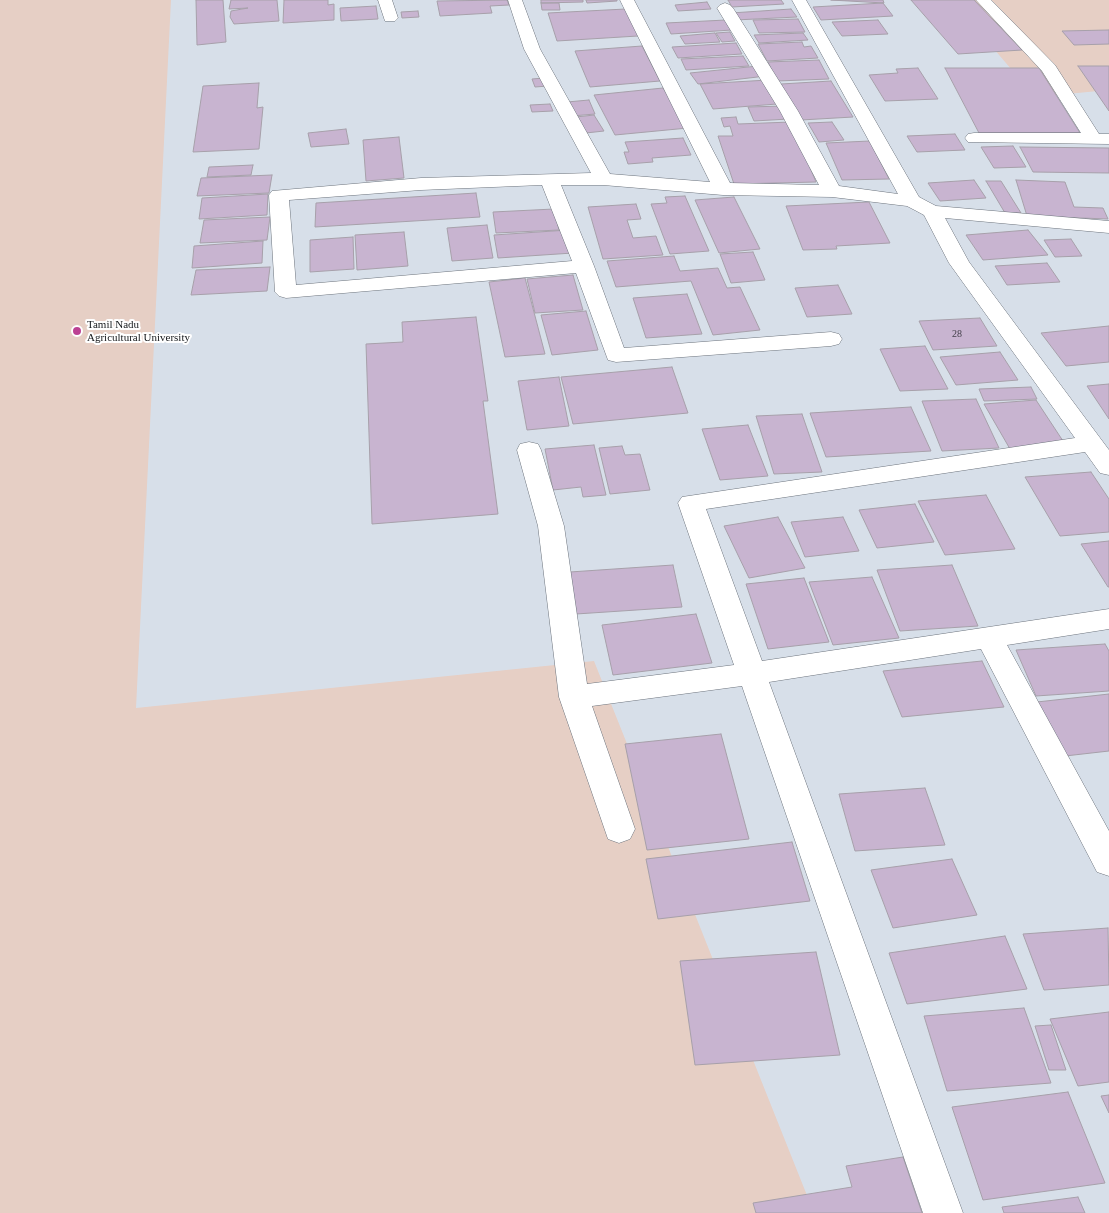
<!DOCTYPE html>
<style>
body{margin:0}
canvas{display:block;background:#d7dfe9}
</style>
<canvas width="1109" height="1213"></canvas>
<script>
const ctx = document.querySelector('canvas').getContext('2d');
ctx.lineJoin = 'round';
function paint(path, color) {
  ctx.fillStyle = color;
  ctx.fill(path, 'evenodd');
}
function toPath(rows) {
  const path = new Path2D();
  for (const r of rows) {
    path.moveTo(r[0], r[1]);
    for (let i = 2; i < r.length; i += 2) path.lineTo(r[i], r[i + 1]);
  }
  return path;
}
function stroke(path, color, width, dash) {
  ctx.strokeStyle = color;
  ctx.lineWidth = width;
  ctx.lineCap = dash ? 'butt' : 'round';
  ctx.setLineDash(dash || []);
  ctx.stroke(path);
}
function drawText(font, color, halo, rows, align = 'center') {
  ctx.font = font + ' Georgia,serif';
  ctx.lineWidth = 4;
  ctx.setLineDash([]);
  ctx.textBaseline = 'middle';
  ctx.strokeStyle = halo;
  ctx.fillStyle = color;
  for (const [text, x, y, turn = 0] of rows) {
    ctx.save();
    ctx.translate(x, y);
    ctx.rotate((+turn || 0) * Math.PI / 180);
    ctx.textAlign = isNaN(turn) ? turn : align;
    if (halo) ctx.strokeText(text, 0, 0);
    ctx.fillText(text, 0, 0);
    ctx.restore();
  }
}
const education = toPath([
 [0,0,171,0,136,708,594,661,814,1213,0,1213],
 [952,0,1109,0,1109,90,1035,97]
]);
const building = toPath([
 [196,0,223,0,226,42,197,45,196,0],
 [231,0,277,0,279,21,234,24,230,17,231,11,248,8,229,9,231,0],
 [284,0,328,0,328,5,334,4,334,20,283,23,284,0],
 [507,0,509,5,490,6,492,13,440,16,437,1,507,0],
 [541,0,583,0,583,2,541,3,541,0],
 [586,0,617,0,617,1,587,3,586,0],
 [728,0,781,0,784,4,732,7,728,0],
 [831,0,883,0,884,3,831,0],
 [911,0,974,0,1022,50,958,54,911,0],
 [707,2,711,9,678,11,675,5,707,2],
 [541,3,559,3,560,10,542,10,541,3],
 [883,3,893,16,821,20,813,7,883,3],
 [376,6,378,19,341,21,340,8,376,6],
 [626,9,638,36,557,41,548,13,626,9],
 [791,9,797,17,735,20,731,13,791,9],
 [418,11,419,17,402,18,401,12,418,11],
 [798,19,805,32,759,33,753,20,798,19],
 [726,20,732,30,671,34,666,23,726,20],
 [878,20,888,34,842,36,832,22,878,20],
 [1109,30,1109,44,1074,45,1062,31,1109,30],
 [730,32,735,41,722,42,716,33,730,32],
 [715,33,720,42,685,44,680,36,715,33],
 [803,33,808,40,759,43,754,35,803,33],
 [802,42,804,47,811,46,818,58,767,61,758,44,802,42],
 [736,43,742,54,678,58,672,47,736,43],
 [642,46,660,81,590,87,575,51,642,46],
 [743,56,749,66,686,70,681,59,743,56],
 [819,60,829,79,777,81,768,62,819,60],
 [758,66,766,76,698,84,690,73,758,66],
 [1078,66,1109,66,1109,111,1078,66],
 [918,68,938,99,885,101,869,75,898,73,896,69,918,68],
 [945,68,1039,68,1080,133,979,133,945,68],
 [544,78,548,86,535,87,532,79,544,78],
 [768,80,777,104,713,109,700,84,768,80],
 [831,81,853,117,801,120,781,84,831,81],
 [259,83,257,108,263,107,259,149,193,152,203,86,259,83],
 [663,88,688,128,615,135,594,95,663,88],
 [589,100,595,114,572,116,567,102,589,100],
 [550,104,553,111,532,112,530,105,550,104],
 [784,106,789,119,754,121,748,107,784,106],
 [594,115,604,131,586,133,576,117,594,115],
 [736,117,738,124,791,122,816,182,734,184,718,136,733,136,730,126,724,127,721,118,736,117],
 [832,122,844,140,819,142,808,123,832,122],
 [346,129,349,144,311,147,308,133,346,129],
 [955,134,965,150,917,152,907,136,955,134],
 [399,137,404,178,366,181,363,140,399,137],
 [683,138,691,155,652,158,653,162,628,164,624,152,629,152,625,142,683,138],
 [870,141,889,179,842,180,826,143,870,141],
 [1013,146,1026,167,994,168,981,147,1013,146],
 [1020,147,1109,148,1109,173,1033,172,1020,147],
 [253,165,251,175,207,177,209,167,253,165],
 [272,175,269,193,197,196,201,178,272,175],
 [974,180,986,198,940,201,928,183,974,180],
 [1016,180,1065,182,1074,207,1103,208,1108,219,1027,216,1016,180],
 [986,181,1001,181,1021,213,1005,213,986,181],
 [476,193,480,217,315,227,316,203,476,193],
 [268,194,267,215,199,219,202,198,268,194],
 [685,196,709,251,670,254,651,204,667,203,665,197,685,196],
 [734,197,760,249,719,253,695,200,734,197],
 [869,202,890,243,836,246,837,249,803,250,786,206,869,202],
 [636,204,641,219,627,220,633,238,656,236,663,255,603,259,588,207,636,204],
 [554,209,559,230,496,233,493,212,554,209],
 [270,217,267,240,200,243,204,220,270,217],
 [487,225,493,258,452,261,447,228,487,225],
 [568,230,573,253,498,258,494,235,568,230],
 [1028,230,1048,255,983,260,966,235,1028,230],
 [404,232,408,266,357,270,355,235,404,232],
 [353,237,354,269,310,272,310,240,353,237],
 [1071,239,1082,256,1055,257,1044,240,1071,239],
 [263,241,262,263,192,268,194,246,263,241],
 [753,252,765,280,731,283,720,254,753,252],
 [674,256,680,271,718,268,727,288,740,287,760,330,713,335,691,281,616,287,607,261,674,256],
 [1047,263,1060,282,1007,285,995,266,1047,263],
 [270,267,267,291,191,295,196,270,270,267],
 [573,275,583,310,535,313,527,279,573,275],
 [525,278,545,354,505,357,489,282,525,278],
 [838,285,852,314,807,317,795,288,838,285],
 [687,294,702,334,646,338,633,298,687,294],
 [586,311,598,350,552,355,541,315,586,311],
 [476,317,488,401,483,401,498,514,372,524,366,344,403,342,402,322,476,317],
 [980,318,997,346,933,350,919,321,980,318],
 [1109,326,1109,362,1066,366,1041,333,1109,326],
 [925,346,948,389,900,391,880,349,925,346],
 [1000,352,1018,380,956,385,940,357,1000,352],
 [672,367,688,413,573,424,561,377,672,367],
 [559,377,569,426,527,430,518,381,559,377],
 [1109,384,1109,419,1087,386,1109,384],
 [1031,387,1037,399,984,401,979,389,1031,387],
 [976,399,999,448,942,451,922,401,976,399],
 [1036,400,1065,444,1010,449,984,404,1036,400],
 [911,407,931,451,826,457,810,413,911,407],
 [802,414,822,472,774,474,756,416,802,414],
 [748,425,768,476,720,480,702,429,748,425],
 [594,445,606,495,583,497,581,487,553,490,545,449,594,445],
 [622,446,625,455,640,454,650,490,610,494,599,448,622,446],
 [1091,472,1109,499,1109,532,1060,536,1025,477,1091,472],
 [986,495,1015,549,945,555,918,501,986,495],
 [915,504,934,542,877,548,859,510,915,504],
 [778,517,805,568,749,578,724,526,778,517],
 [843,517,859,551,805,557,791,522,843,517],
 [1109,541,1109,587,1108,587,1081,544,1109,541],
 [673,565,682,607,576,614,570,572,673,565],
 [952,565,978,626,900,631,877,570,952,565],
 [872,577,899,638,833,645,809,582,872,577],
 [804,578,829,642,768,649,746,584,804,578],
 [696,614,712,663,613,675,602,625,696,614],
 [1105,644,1109,651,1109,691,1036,696,1016,650,1105,644],
 [982,661,1004,707,902,717,883,671,982,661],
 [1109,694,1109,751,1065,756,1037,702,1109,694],
 [721,734,749,839,647,850,625,744,721,734],
 [925,788,945,845,855,851,839,794,925,788],
 [792,842,810,901,658,919,646,859,792,842],
 [952,859,977,915,893,928,871,870,952,859],
 [1108,928,1109,985,1044,990,1023,934,1108,928],
 [1005,936,1027,989,907,1004,889,953,1005,936],
 [816,952,840,1055,695,1065,680,961,816,952],
 [1024,1008,1051,1083,947,1091,924,1016,1024,1008],
 [1109,1012,1109,1082,1078,1086,1050,1019,1109,1012],
 [1051,1025,1066,1070,1049,1070,1035,1026,1051,1025],
 [1068,1092,1105,1183,983,1200,952,1107,1068,1092],
 [1109,1095,1109,1113,1101,1096,1109,1095],
 [903,1157,922,1213,756,1213,753,1203,852,1187,846,1166,903,1157],
 [1078,1197,1085,1213,1004,1213,1002,1207,1078,1197]
]);
const minor = toPath([
 [378,0,392,0,398,18,395,21,385,21,378,0],
 [508,0,522,0,540,49,610,174,710,182,620,0,634,0,730,183,819,185,780,111,717,8,720,5,725,3,730,5,733,8,798,111,839,186,898,194,792,0,806,0,919,197,936,206,1109,221,1109,233,945,218,969,262,1109,450,1109,475,1100,473,1085,452,706,509,762,661,1109,609,1109,629,1007,645,1109,831,1109,876,1097,872,981,649,769,682,963,1213,923,1213,742,686,592,706,635,829,630,839,619,843,608,839,559,697,538,526,517,450,520,444,529,442,538,444,541,450,564,526,587,684,734,665,678,503,682,497,1075,438,949,263,924,215,907,206,832,197,723,195,603,185,561,185,594,266,624,348,831,332,839,334,842,339,839,344,831,346,616,362,608,360,576,273,286,298,279,296,275,292,269,195,272,191,421,178,591,173,524,49,508,0],
 [542,185,572,261,296,285,289,200,421,190,542,185],
 [976,0,991,0,1055,65,1099,134,1109,134,1109,144,968,142,965,138,968,134,974,133,1081,133,1042,71,976,0]
]);
const markers = [
 [77,331,5,"#bc4193"]
];
const numberNames = [
 ["28",957,334]
];
const farPoinames = [
 ["Tamil Nadu",87,325],
 ["Agricultural University",87,338]
];
paint(education, '#e6cfc5');
paint(building, '#c8b4d0');
stroke(building, '#a7a0aa', 1);
stroke(minor, '#6d747d', 1);
paint(minor, '#fff');
for (const [x, y, r, color] of markers) {
  const dot = new Path2D();
  dot.arc(x, y, r, 0, 2 * Math.PI);
  ctx.fillStyle = color;
  ctx.fill(dot);
  stroke(dot, '#fff', 2);
}
drawText('10px', '#423f48', null, numberNames);
drawText('11px', '#15181b', '#fff', farPoinames, 'left');
</script>
